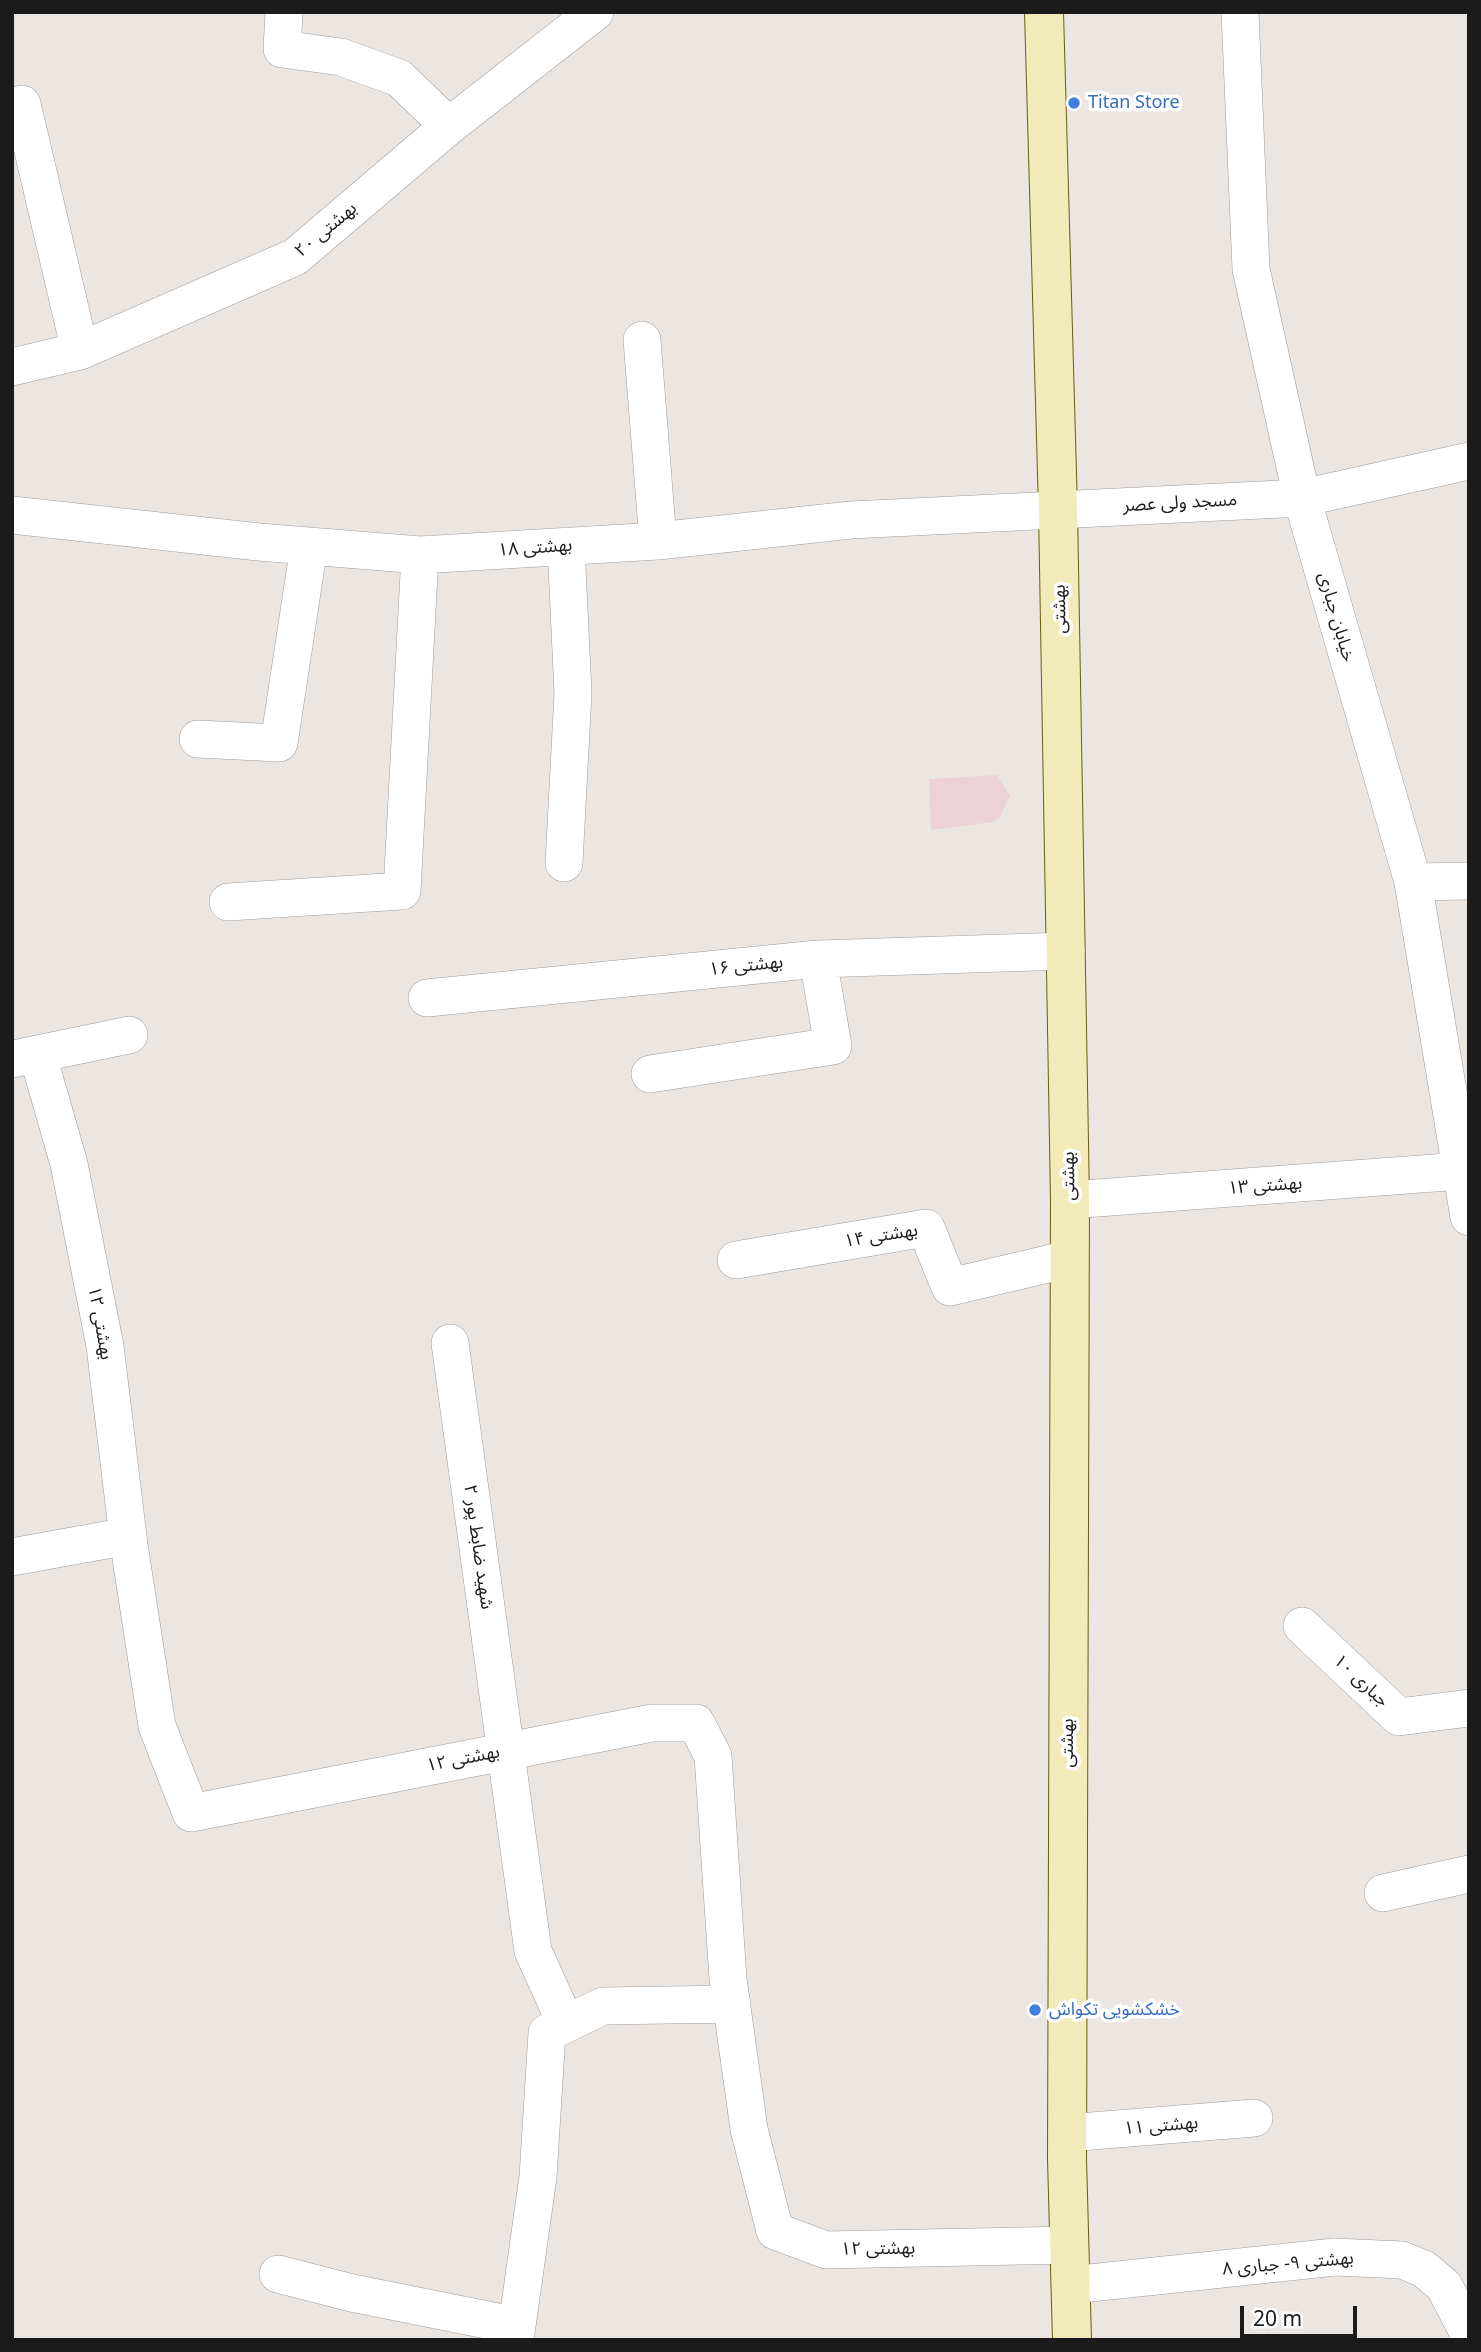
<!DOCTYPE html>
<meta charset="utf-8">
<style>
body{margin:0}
#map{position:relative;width:1481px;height:2352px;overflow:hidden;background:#ece6e2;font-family:"Noto Sans",sans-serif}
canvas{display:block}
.frame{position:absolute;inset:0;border:14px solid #1b1b1b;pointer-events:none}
.scale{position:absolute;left:1240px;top:2306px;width:117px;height:32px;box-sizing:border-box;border:4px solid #1b1b1b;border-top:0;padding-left:9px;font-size:21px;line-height:24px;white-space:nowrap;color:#1b1b1b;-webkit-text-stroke:5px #fff;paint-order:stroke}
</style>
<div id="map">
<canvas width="1481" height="2352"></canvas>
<div class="frame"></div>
<div class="scale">20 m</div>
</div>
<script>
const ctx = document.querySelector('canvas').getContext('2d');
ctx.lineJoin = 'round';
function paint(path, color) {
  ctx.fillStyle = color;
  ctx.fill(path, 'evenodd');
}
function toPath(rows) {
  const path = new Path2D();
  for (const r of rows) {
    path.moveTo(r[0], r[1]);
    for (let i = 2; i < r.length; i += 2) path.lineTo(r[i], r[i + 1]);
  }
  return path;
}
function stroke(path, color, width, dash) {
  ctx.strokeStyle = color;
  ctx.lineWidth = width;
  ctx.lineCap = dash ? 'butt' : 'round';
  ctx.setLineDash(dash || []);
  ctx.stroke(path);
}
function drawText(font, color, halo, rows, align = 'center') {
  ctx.font = font + ' "Noto Sans","Noto Sans Arabic",sans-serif';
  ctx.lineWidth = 7;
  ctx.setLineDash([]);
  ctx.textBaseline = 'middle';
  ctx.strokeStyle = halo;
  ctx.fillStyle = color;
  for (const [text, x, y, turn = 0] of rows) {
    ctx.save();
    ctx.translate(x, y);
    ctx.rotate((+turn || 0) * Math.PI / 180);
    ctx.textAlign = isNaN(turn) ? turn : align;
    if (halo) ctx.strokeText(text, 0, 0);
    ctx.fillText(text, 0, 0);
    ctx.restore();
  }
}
const commercial = toPath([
 [997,775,1010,796,999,819,993,822,931,830,929,779]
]);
const minor = toPath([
 [284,12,282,49,341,57,399,78,449,126],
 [1240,12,1251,269,1302,498,1413,882,1469,1217],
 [22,104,80,351],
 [642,340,658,541],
 [12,367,80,351,295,257,449,126,595,12],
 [12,515,259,542,420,555,658,541,851,520,1302,498,1469,461],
 [198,739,279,743,309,546],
 [564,863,573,693,566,546],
 [1413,882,1469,881],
 [228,902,402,891,420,555],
 [427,998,818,959,1066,951],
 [38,1056,69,1164,105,1346,129,1545,157,1726,191,1813,652,1723,696,1723,713,1756,728,1979,749,2129,775,2231,826,2250,1069,2245],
 [13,1059,129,1035],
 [650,1074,833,1046,818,959],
 [1070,1200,1461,1171],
 [736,1260,926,1228,950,1287,1069,1259],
 [450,1343,533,1951,566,2024],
 [12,1557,128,1536],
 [1302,1626,1399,1717,1469,1708],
 [1383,1893,1469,1874],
 [1067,2133,1254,2118],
 [278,2274,352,2293,517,2326],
 [1071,2285,1335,2257,1402,2260,1424,2269,1444,2286,1469,2334],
 [515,2340,538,2177,547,2033,603,2006,732,2004]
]);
const secondary = toPath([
 [1044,12,1058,509,1070,1200,1067,2159,1072,2340]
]);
const markers = [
 [1074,103,7,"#3f7fe0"],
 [1035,2010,7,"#3f7fe0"]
];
const shopNames = [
 ["Titan Store",1088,103],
 ["خشکشویی تکواش",1049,2010]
];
const streetNames = [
 ["بهشتی ۲۰",326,230,-40],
 ["مسجد ولی عصر",1180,503,-3],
 ["بهشتی ۱۸",535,548,-4],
 ["بهشتی",1060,609,-91],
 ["خیابان جباری",1336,617,74],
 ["بهشتی ۱۶",746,966,-6],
 ["بهشتی",1069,1176,-91],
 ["بهشتی ۱۳",1265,1186,-4],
 ["بهشتی ۱۴",881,1236,-9],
 ["بهشتی ۱۲",100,1323,80],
 ["شهید ضابط پور ۲",478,1547,82],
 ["جباری ۱۰",1361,1681,43],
 ["بهشتی",1068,1743,-90],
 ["بهشتی ۱۲",463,1759,-11],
 ["بهشتی ۱۱",1161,2126,-5],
 ["بهشتی ۱۲",878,2249,-1],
 ["بهشتی ۹- جباری ۸",1288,2264,-5]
];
paint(commercial, '#ecd2d6');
stroke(minor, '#9c9c9c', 38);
stroke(secondary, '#665e0e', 40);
stroke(minor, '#fff', 37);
stroke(secondary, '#f3eab9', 38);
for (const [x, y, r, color] of markers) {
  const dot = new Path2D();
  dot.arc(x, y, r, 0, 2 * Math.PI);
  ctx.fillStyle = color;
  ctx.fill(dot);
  stroke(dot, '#fff', 2.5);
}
drawText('18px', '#366cbe', '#fff', shopNames, 'left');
drawText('18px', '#1b1b1b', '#fff', streetNames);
</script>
